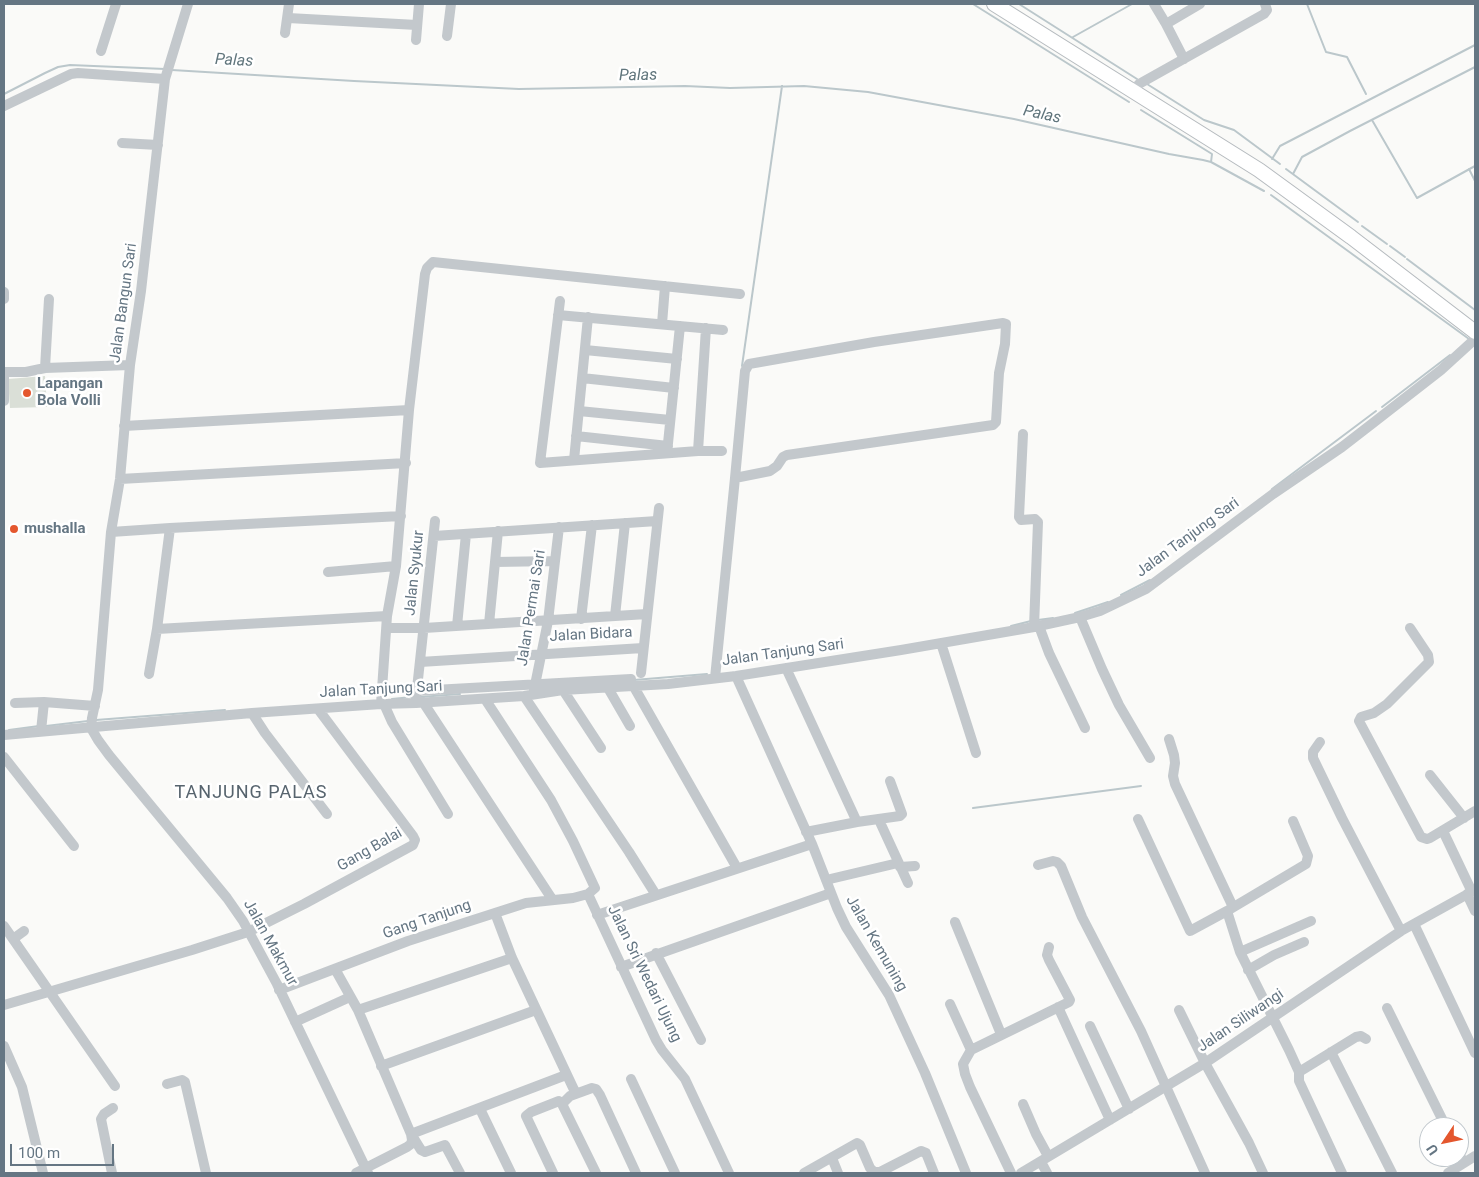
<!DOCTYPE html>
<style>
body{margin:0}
#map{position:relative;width:1479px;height:1177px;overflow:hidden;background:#fafaf8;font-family:Roboto,sans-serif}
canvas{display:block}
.frame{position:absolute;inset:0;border:5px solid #657683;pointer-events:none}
.north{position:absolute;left:1419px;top:1117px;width:50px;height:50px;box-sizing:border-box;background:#fff;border:1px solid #c1c8cd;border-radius:50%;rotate:236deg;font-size:14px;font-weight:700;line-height:20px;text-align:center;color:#657683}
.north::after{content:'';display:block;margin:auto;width:18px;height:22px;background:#e4572e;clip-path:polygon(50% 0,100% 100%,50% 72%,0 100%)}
.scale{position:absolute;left:10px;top:1144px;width:104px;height:22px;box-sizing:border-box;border:2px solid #657683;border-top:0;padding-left:6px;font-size:15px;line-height:18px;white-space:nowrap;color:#657683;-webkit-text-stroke:4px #fff;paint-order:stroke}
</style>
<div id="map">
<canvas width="1479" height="1177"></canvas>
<div class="frame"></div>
<div class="north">U</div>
<div class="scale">100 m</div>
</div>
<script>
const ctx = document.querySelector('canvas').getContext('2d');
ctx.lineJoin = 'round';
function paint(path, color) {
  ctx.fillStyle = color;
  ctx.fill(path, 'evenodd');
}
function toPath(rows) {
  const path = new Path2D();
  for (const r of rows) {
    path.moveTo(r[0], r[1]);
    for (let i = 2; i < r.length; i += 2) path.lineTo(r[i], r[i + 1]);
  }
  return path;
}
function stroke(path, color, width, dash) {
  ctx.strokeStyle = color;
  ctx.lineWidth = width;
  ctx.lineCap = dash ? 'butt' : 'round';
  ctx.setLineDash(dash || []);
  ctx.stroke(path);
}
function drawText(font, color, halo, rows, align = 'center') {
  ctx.font = font + ' Roboto,sans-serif';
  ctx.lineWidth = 5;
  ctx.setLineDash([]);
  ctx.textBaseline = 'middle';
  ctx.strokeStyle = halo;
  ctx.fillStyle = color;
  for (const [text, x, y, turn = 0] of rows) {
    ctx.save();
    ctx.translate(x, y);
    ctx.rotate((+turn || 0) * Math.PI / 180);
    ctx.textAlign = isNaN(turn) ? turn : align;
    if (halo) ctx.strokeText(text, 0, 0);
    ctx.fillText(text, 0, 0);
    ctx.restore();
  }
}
const green = toPath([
 [45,376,47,407,10,408,8,379]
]);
const stream = toPath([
 [973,4,1129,102],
 [1019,4,1137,79],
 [1307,4,1326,52,1347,57,1366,94],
 [1073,37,1132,4],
 [172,70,354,81,519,89,685,86,730,88,804,86,868,92,1014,119,1169,154,1203,160,1211,162,1264,191],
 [1147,84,1204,120,1234,130,1280,164],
 [4,94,45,73,58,67,70,65,165,69],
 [1141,110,1212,154,1211,162],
 [1372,120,1417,198,1475,166],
 [1272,159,1280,146,1475,45],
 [1286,169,1358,222],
 [1469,169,1475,181],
 [1293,174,1302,157,1350,131,1475,67],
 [1271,195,1469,339],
 [1362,226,1387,244],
 [1390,246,1405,257],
 [1407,259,1475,310],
 [742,366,782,86],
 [1382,407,1450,355],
 [1272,489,1376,411],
 [1121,595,1150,580],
 [1075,613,1108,602],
 [1038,620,1053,618],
 [1011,626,1031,621],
 [634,680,707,674],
 [420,697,460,694],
 [392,699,412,697],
 [96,720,225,710],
 [46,726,88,721],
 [9,730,39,726],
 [973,808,1141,786]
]);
const minor = toPath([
 [188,4,165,79,141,291,130,365,120,479,111,532,98,690,92,718,91,728,98,740,109,755,227,898,243,921,277,984,368,1173],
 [1154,4,1166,24,1184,59],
 [288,18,417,25],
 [1166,24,1200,4],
 [285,33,289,4],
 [447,36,451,4],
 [416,40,419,4],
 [101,51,116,4],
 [1133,91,1139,84,1264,14,1267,10,1265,4],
 [4,106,71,74,78,73,165,79],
 [122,143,158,145],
 [4,299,4,292],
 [560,301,540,463,698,451,722,451],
 [558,315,723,330],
 [662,324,665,286],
 [585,350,677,359],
 [45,368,49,299],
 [4,372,26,372,45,368,130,365],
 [4,374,4,401],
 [582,378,674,388],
 [409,410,425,274,427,268,433,262,740,294],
 [579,411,670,420],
 [124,426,409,410,396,566,387,616,381,704],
 [1023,434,1019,517,1021,520,1035,519,1038,522,1034,627],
 [576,436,668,446],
 [698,451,706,328],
 [667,453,680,326],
 [574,460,588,317],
 [120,479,406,463],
 [111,532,170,528,401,516],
 [434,536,657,521],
 [495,562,555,561],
 [328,572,396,566],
 [615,616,625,523],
 [1080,617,1102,669,1119,705,1150,758],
 [581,619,592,525],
 [489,624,498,531],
 [457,626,466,534],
 [1039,626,1049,653,1085,728],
 [387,628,424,628,647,614],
 [1410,628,1428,655,1429,662,1387,704,1374,713,1361,717,1359,721,1421,837,1427,839,1430,838,1475,811],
 [157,629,170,528],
 [941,643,976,753],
 [420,662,643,648],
 [786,668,857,822],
 [641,673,659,508],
 [149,674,157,629,387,616],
 [736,676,812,844,837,908,846,927,889,995,925,1073,966,1173],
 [715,678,735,478,770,471,777,466,783,457,787,455,993,425,996,422,999,373,1005,344,1006,324,1003,323,874,342,749,364,745,371,735,478],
 [634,687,737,868],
 [608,688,630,726],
 [534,690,548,621,559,527],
 [563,690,601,748],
 [416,691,631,679],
 [524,696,629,852,656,895],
 [416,698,435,521],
 [44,702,95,706],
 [423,702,552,899],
 [15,703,44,702,41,731],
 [384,704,392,722,448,814],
 [252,713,265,733,327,814],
 [4,735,252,713,381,704,416,703,524,696,563,690,668,684,736,676,901,650,1034,627,1080,617,1100,611,1146,589,1273,494,1342,447,1373,423,1441,370,1475,339],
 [1169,739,1174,755,1175,763,1173,776,1175,784,1233,907],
 [1320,742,1313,752,1313,758,1342,818,1401,931],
 [4,757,74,846],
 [1430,775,1464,818],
 [1138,819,1190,931,1227,911,1306,864,1308,856,1293,821],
 [879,820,908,883],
 [1443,831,1472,892],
 [806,832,857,822,900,816,902,814,890,781],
 [1038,865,1053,861,1057,862,1061,866,1082,917,1141,1031,1205,1173],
 [900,867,915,866],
 [826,880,898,863],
 [588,894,656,1040,662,1050,685,1079,729,1173],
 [1467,894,1475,911],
 [1227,911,1240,952,1289,1050,1299,1072,1299,1081,1342,1173],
 [495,913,512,958,576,1094],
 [597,915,812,844],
 [955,922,1001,1034],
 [1414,924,1475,1053],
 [4,926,115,1086],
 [13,939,24,931],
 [1240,952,1311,921],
 [656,953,701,1040],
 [621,967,831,893],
 [335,969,358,1010,411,1134,421,1150,425,1152,445,1145,460,1173],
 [1248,970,1274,955,1304,942],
 [279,990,408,941,526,903,573,898,588,894,595,888,573,841,551,800,485,699],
 [950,1004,971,1050],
 [4,1005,192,950,248,932,304,904,413,845,415,840,413,836,318,709],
 [1058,1007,1110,1120],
 [1387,1008,1446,1127],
 [358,1010,512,958],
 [1179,1010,1205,1063,1249,1143,1263,1173],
 [295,1022,350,997],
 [1090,1026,1129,1109],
 [4,1046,22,1087,43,1173],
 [1331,1052,1392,1173],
 [381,1066,536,1010],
 [1299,1072,1356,1037,1361,1036,1366,1039],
 [631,1079,675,1173],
 [167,1084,182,1080,185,1082,206,1173],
 [1023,1104,1036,1134,1048,1156],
 [480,1109,511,1173],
 [411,1134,566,1075],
 [1459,1154,1464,1163],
 [832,1158,838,1173],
 [1041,1162,1047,1173],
 [112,1173,101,1119,104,1114,113,1108],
 [356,1173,407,1147,411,1144,412,1140,411,1134],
 [553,1173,526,1116,531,1112,559,1101,562,1104],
 [596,1173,562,1104,570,1096,592,1088,596,1089,600,1095,636,1173],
 [804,1173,857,1143,860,1145,870,1168,874,1172,880,1172,921,1151,926,1153,934,1173],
 [1011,1173,970,1087,965,1074,963,1064,971,1050,1069,1002,1070,1000,1049,960,1047,955,1049,947],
 [1021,1173,1205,1063,1401,931,1475,890],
 [1448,1173,1475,1156]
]);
const major = toPath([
 [994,4,1259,170,1351,237,1475,332]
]);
const markers = [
 [27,393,5,"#e4572e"],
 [14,529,5,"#e4572e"]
];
const streetNames = [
 ["Jalan Bangun Sari",124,303,-82],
 ["Jalan Tanjung Sari",1188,538,-36],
 ["Jalan Syukur",415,573,-84],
 ["Jalan Permai Sari",532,608,-81],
 ["Jalan Bidara",591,635,-3],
 ["Jalan Tanjung Sari",783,653,-8],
 ["Jalan Tanjung Sari",381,690,-3],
 ["Gang Balai",370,850,-30],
 ["Gang Tanjung",427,920,-19],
 ["Jalan Makmur",270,943,61],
 ["Jalan Kemuning",876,944,60],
 ["Jalan Sri Wedari Ujung",644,974,64],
 ["Jalan Siliwangi",1241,1021,-34]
];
const poiNames = [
 ["Lapangan",37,384],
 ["Bola Volli",37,401],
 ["mushalla",24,529]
];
const waterNames = [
 ["Palas",234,61,3],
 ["Palas",638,76,-1],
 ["Palas",1042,115,12]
];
const quarterNames = [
 ["TANJUNG PALAS",251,793]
];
paint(green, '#dadfd7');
stroke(stream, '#bbc7cb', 2);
stroke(major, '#b5babe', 16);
stroke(minor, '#c3c8cc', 10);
stroke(major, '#fff', 14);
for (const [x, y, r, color] of markers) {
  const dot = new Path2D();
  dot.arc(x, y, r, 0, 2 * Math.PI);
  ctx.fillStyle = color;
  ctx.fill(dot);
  stroke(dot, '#fff', 2);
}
drawText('15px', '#657683', '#fff', streetNames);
drawText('bold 15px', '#657683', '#fff', poiNames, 'left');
drawText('italic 16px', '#60757c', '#fff', waterNames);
ctx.letterSpacing = '1px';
drawText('18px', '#57646e', '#fff', quarterNames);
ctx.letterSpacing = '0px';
</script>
